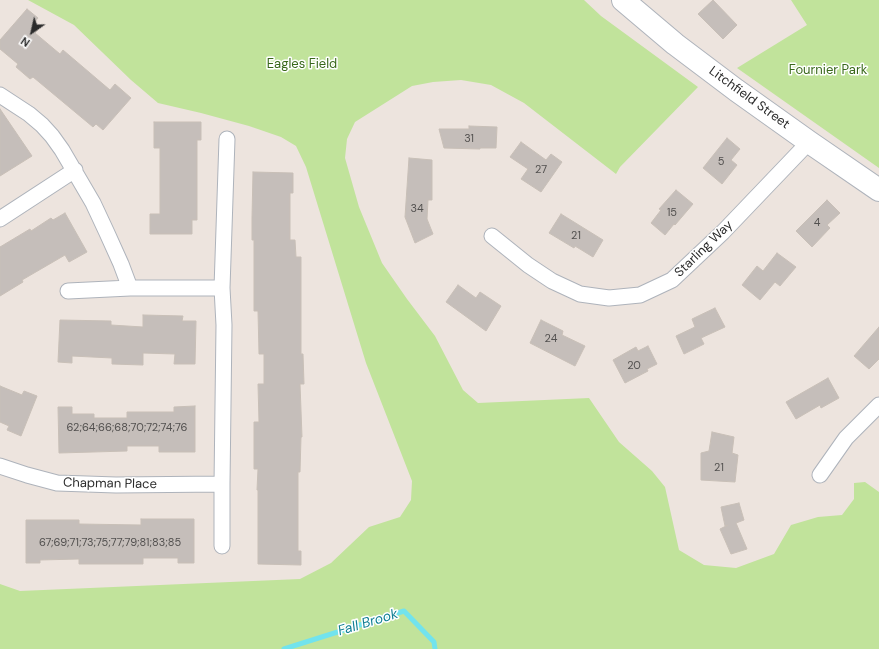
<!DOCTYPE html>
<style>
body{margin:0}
#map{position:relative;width:879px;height:649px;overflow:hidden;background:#ede4de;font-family:"DM Sans",sans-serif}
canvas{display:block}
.north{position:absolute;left:12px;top:12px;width:40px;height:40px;-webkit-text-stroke:3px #fff;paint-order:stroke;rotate:214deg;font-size:11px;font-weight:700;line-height:16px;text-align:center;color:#2b2b2b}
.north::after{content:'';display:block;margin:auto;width:14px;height:18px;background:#2b2b2b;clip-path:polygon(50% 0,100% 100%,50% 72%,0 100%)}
</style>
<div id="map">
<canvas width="879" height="649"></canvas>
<div class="north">N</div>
</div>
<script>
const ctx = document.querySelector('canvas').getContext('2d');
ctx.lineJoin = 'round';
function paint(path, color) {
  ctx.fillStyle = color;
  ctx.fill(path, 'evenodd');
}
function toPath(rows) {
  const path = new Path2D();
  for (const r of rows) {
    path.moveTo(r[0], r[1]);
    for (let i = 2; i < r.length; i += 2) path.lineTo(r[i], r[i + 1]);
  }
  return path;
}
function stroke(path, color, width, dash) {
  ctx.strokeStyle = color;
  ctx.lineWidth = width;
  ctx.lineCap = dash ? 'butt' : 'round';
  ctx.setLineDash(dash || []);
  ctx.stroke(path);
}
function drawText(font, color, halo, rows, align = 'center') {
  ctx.font = font + ' "DM Sans",sans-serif';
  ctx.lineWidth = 3;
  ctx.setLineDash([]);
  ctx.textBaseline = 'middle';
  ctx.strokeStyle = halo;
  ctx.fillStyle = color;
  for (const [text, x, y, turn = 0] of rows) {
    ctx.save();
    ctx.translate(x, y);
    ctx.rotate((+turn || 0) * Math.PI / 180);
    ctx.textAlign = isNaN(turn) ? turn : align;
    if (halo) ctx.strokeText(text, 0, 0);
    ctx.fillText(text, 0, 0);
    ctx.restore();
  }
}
const green = toPath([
 [28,0,584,0,601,16,698,87,620,167,616,174,524,103,491,85,461,80,433,82,412,86,355,122,347,139,345,158,359,207,382,263,407,299,435,336,463,390,478,403,589,398,619,442,652,471,665,487,679,550,704,565,736,568,774,554,791,525,818,517,842,515,854,499,854,483,865,482,879,492,879,649,0,649,0,584,20,591,300,579,331,563,369,527,400,517,411,500,412,481,366,363,306,167,296,146,281,137,249,126,201,113,158,103,131,80,74,25],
 [791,0,879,0,879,168,737,68,807,25]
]);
const stream = toPath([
 [284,649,404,611,434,642,435,649]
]);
const building = toPath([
 [713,0,737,25,723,39,698,14,713,0],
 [27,9,38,18,32,25,38,30,35,33,60,54,63,50,110,90,115,84,131,98,103,130,96,124,93,127,33,77,30,79,16,67,18,64,0,49,0,40,27,9],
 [0,109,32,156,0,176,0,109],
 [154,122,201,122,201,140,197,140,197,220,192,220,192,234,150,234,150,214,160,214,160,148,154,148,154,122],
 [469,126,497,127,496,148,480,148,480,149,444,148,439,129,469,129,469,126],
 [727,138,740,149,731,160,737,165,722,184,703,168,727,138],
 [521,142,546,160,551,154,562,162,541,192,521,179,528,169,510,157,521,142],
 [409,158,432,160,432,200,428,200,427,219,433,234,415,243,405,217,409,158],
 [253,172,293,173,293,193,290,193,290,240,295,240,296,257,301,257,301,354,303,354,304,384,300,384,302,437,301,437,300,472,298,472,298,551,301,551,301,565,258,564,258,490,257,490,258,469,254,469,254,422,259,422,258,384,264,384,264,354,259,354,258,311,254,311,254,240,252,240,252,218,253,172],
 [676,190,693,204,675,225,674,224,665,235,651,223,661,210,659,209,676,190],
 [827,200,840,213,827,225,830,228,812,247,796,231,827,200],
 [65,213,87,252,69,262,65,255,22,280,23,282,0,296,0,247,30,229,31,231,51,218,53,220,65,213],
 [561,214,603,240,593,257,575,246,574,248,549,233,561,214],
 [777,253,796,267,780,286,775,282,760,300,742,285,757,266,763,271,777,253],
 [458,285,476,298,480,292,501,306,486,331,446,302,458,285],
 [715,308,725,327,701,338,704,344,684,354,676,336,695,327,692,319,715,308],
 [143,315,183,316,182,321,196,321,195,364,174,364,175,354,143,353,143,365,112,364,112,358,72,356,72,363,58,362,60,320,111,321,111,325,143,327,143,315],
 [541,320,563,331,562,335,585,346,575,366,530,343,541,320],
 [879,327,879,359,869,369,854,356,879,327],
 [648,346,657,364,647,369,648,371,625,383,613,360,636,347,638,351,648,346],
 [828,378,839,398,821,408,820,405,796,419,786,402,828,378],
 [0,386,22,395,24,391,37,396,21,436,7,430,9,426,0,422,0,386],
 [195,406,195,452,159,452,159,446,127,446,127,451,59,453,58,407,72,407,72,414,94,414,94,418,127,418,127,412,174,412,174,407,195,406],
 [712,432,734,437,732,453,738,455,735,482,701,480,701,453,709,451,712,432],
 [739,503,744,520,736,523,747,549,731,554,720,529,728,525,725,526,721,507,739,503],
 [141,519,194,519,194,563,178,563,178,558,143,558,143,564,79,564,79,559,40,560,40,563,26,563,26,520,79,520,79,524,141,525,141,519]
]);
const street = toPath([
 [0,95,29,114,42,125,52,136,62,150,93,203,107,233,121,264,130,288],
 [0,219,75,170],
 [492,236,528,265,552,281,580,294,609,298,640,295,672,280,723,232,809,142],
 [68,291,130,288,222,288],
 [0,466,27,475,57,483,116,485,222,484],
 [820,475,846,438,879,405],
 [222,546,222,484,224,325,222,288,227,139]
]);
const secondary = toPath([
 [623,0,675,44,736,90,809,142,879,190]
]);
const numberNames = [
 ["31",469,139],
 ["5",721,162],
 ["27",541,170],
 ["34",417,209],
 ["15",672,213],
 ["4",817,223],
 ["21",576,236],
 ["24",551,339],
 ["20",634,366],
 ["62;64;66;68;70;72;74;76",127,428],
 ["21",719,468],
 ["67;69;71;73;75;77;79;81;83;85",110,543]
];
const parkNames = [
 ["Eagles Field",302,65],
 ["Fournier Park",828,71]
];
const streetNames = [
 ["Litchfield Street",749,98,36],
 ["Starling Way",704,249,-44],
 ["Chapman Place",110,484,1]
];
const waterNames = [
 ["Fall Brook",368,623,-17]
];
paint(green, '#c1e39b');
stroke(stream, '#72e3ed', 5);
paint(building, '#c5beba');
stroke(building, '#c8bfb7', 1);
stroke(street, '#aeb3bb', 17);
stroke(secondary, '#aeb3bb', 24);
stroke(street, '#fff', 15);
stroke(secondary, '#fff', 22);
drawText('11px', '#52504f', null, numberNames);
drawText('13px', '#39681b', '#fff', parkNames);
drawText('13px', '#2b2b2b', '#fff', streetNames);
drawText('italic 14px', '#0f7f94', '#fff', waterNames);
</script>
